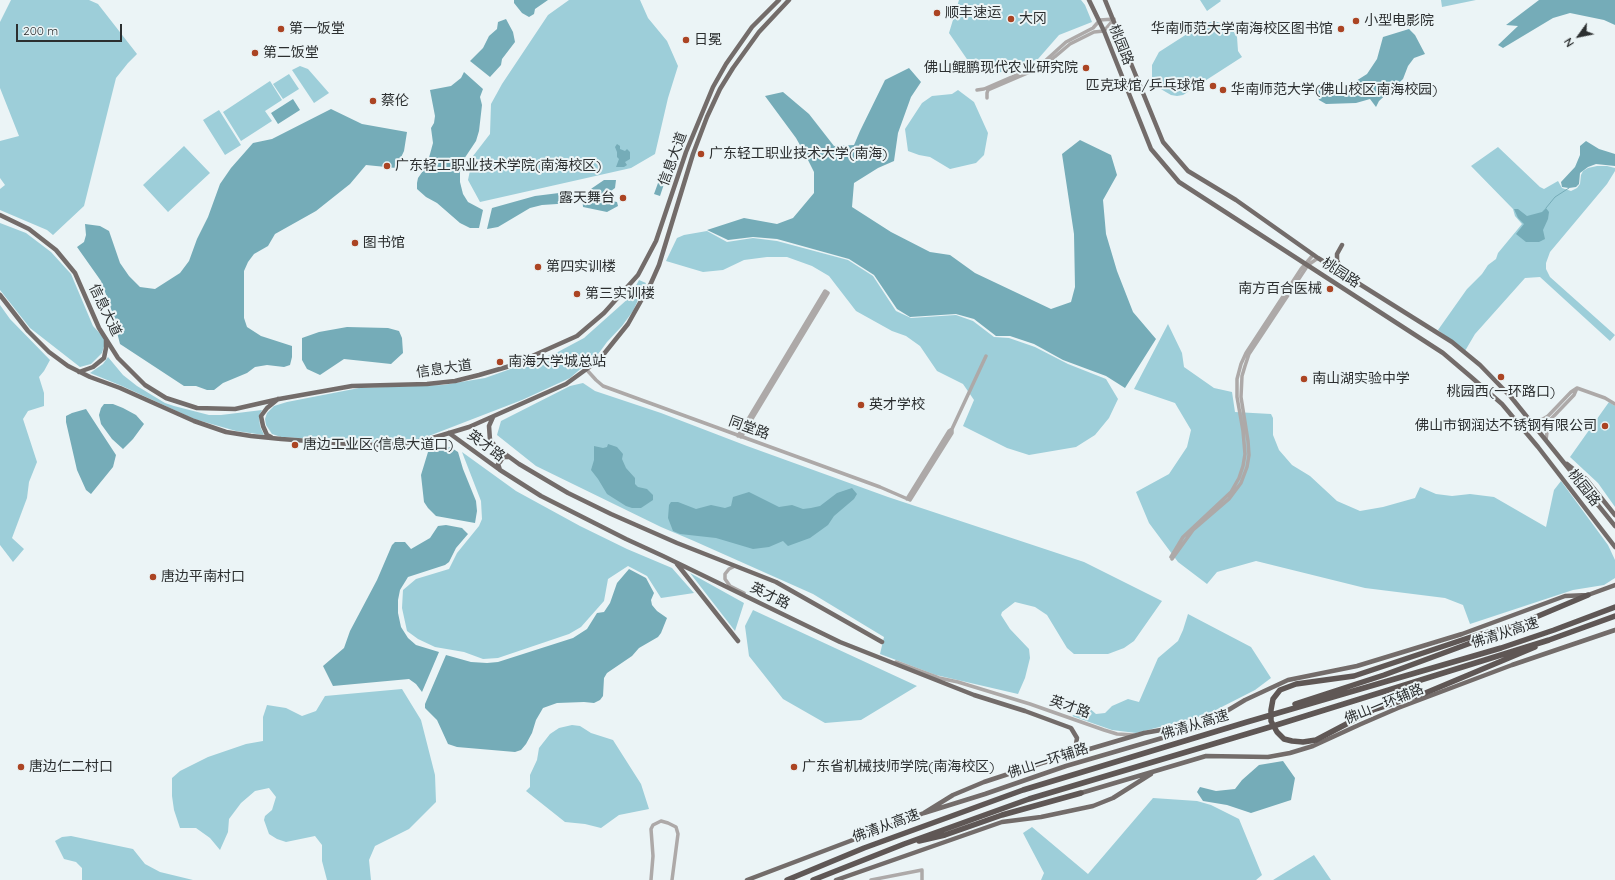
<!DOCTYPE html>
<meta charset="utf-8">
<style>
body{margin:0}
#map{position:relative;width:1615px;height:880px;overflow:hidden;background:#ebf4f6;font-family:Quicksand,sans-serif}
canvas{display:block}
.north{position:absolute;left:1559px;top:16px;width:40px;height:40px;-webkit-text-stroke:3px #ebf4f6;paint-order:stroke;rotate:237deg;font-size:11px;font-weight:700;line-height:16px;text-align:center;color:#2c2f30}
.north::after{content:'';display:block;margin:auto;width:14px;height:18px;background:#2c2f30;clip-path:polygon(50% 0,100% 100%,50% 72%,0 100%)}
.scale{position:absolute;left:16px;top:24px;width:106px;height:18px;box-sizing:border-box;border:2px solid #2c2f30;border-top:0;padding-left:5px;font-size:12px;line-height:14px;white-space:nowrap;color:#2c2f30;-webkit-text-stroke:3px #ebf4f6;paint-order:stroke}
</style>
<div id="map">
<canvas width="1615" height="880"></canvas>
<div class="north">N</div>
<div class="scale">200 m</div>
</div>
<script>
const ctx = document.querySelector('canvas').getContext('2d');
ctx.lineJoin = 'round';
function paint(path, color) {
  ctx.fillStyle = color;
  ctx.fill(path, 'evenodd');
}
function toPath(rows) {
  const path = new Path2D();
  for (const r of rows) {
    path.moveTo(r[0], r[1]);
    for (let i = 2; i < r.length; i += 2) path.lineTo(r[i], r[i + 1]);
  }
  return path;
}
function stroke(path, color, width, dash) {
  ctx.strokeStyle = color;
  ctx.lineWidth = width;
  ctx.lineCap = dash ? 'butt' : 'round';
  ctx.setLineDash(dash || []);
  ctx.stroke(path);
}
function drawText(font, color, halo, rows, align = 'center') {
  ctx.font = font + ' Quicksand,"Noto Sans SC",sans-serif';
  ctx.lineWidth = 4;
  ctx.setLineDash([]);
  ctx.textBaseline = 'middle';
  ctx.strokeStyle = halo;
  ctx.fillStyle = color;
  for (const [text, x, y, turn = 0] of rows) {
    ctx.save();
    ctx.translate(x, y);
    ctx.rotate((+turn || 0) * Math.PI / 180);
    ctx.textAlign = isNaN(turn) ? turn : align;
    if (halo) ctx.strokeText(text, 0, 0);
    ctx.fillText(text, 0, 0);
    ctx.restore();
  }
}
const green = toPath([
 [11,0,89,0,98,4,137,54,128,63,116,78,84,206,53,235,47,230,0,210,0,189,5,185,0,178,0,141,19,136,0,88,0,22],
 [569,0,640,0,648,18,667,41,678,66,668,98,655,154,631,168,480,202,468,180,473,156,490,134,491,104,502,84,548,15],
 [959,0,1081,0,1085,5,1092,22,1059,35,1038,59,992,75,971,65,949,33],
 [1200,0,1220,0,1221,1,1207,11],
 [1441,0,1476,0,1442,7],
 [1214,21,1230,26,1237,37,1238,51,1242,57,1183,95,1177,96,1171,95,1159,88,1152,77,1152,65,1159,52,1201,25],
 [300,66,308,69,329,93,314,103,292,70],
 [289,74,299,89,283,99,273,84],
 [270,81,282,100,265,111,272,121,241,141,223,112],
 [958,90,974,102,988,133,984,155,976,163,950,169,930,157,919,155,908,151,905,129,922,103,932,96,952,94],
 [219,110,241,145,225,155,203,120],
 [184,146,210,173,168,212,143,185],
 [1498,147,1540,187,1544,189,1558,181,1562,188,1571,191,1577,188,1580,184,1581,175,1583,171,1588,168,1597,166,1607,166,1615,168,1615,171,1607,184,1550,252,1546,263,1546,269,1550,277,1615,335,1610,341,1540,277,1525,278,1475,334,1465,351,1438,330,1467,289,1482,274,1488,265,1496,259,1498,253,1522,224,1515,216,1513,209,1471,166],
 [0,223,26,233,51,252,71,274,93,326,106,340,102,353,91,364,80,367,30,328,0,290],
 [707,231,727,242,753,238,777,241,848,260,873,276,896,311,911,318,956,315,973,321,994,337,1009,338,1035,347,1068,364,1106,379,1118,399,1109,418,1095,435,1076,447,1029,455,1007,448,963,426,974,400,963,384,937,371,920,346,906,336,892,331,856,311,829,276,812,266,787,257,767,257,744,260,723,270,703,272,666,261,677,238,684,235],
 [639,280,646,283,633,311,622,326,607,342,599,353,570,378,522,400,421,439,397,442,353,441,281,437,272,434,266,425,265,419,267,413,274,406,287,402,359,388,443,385,485,378,556,353,584,338,630,297],
 [0,305,10,319,50,360,44,371,39,377,44,393,44,406,28,411,23,419,37,462,29,482,27,498,12,538,24,549,13,562,0,545],
 [1168,324,1182,353,1184,367,1214,388,1232,392,1235,412,1271,414,1273,418,1273,435,1279,450,1292,465,1310,476,1337,501,1360,511,1383,507,1415,498,1420,487,1436,494,1452,496,1470,494,1494,497,1546,527,1554,490,1561,481,1608,545,1615,560,1615,578,1604,585,1573,590,1470,624,1463,605,1445,598,1365,588,1256,561,1217,572,1207,584,1178,562,1149,523,1136,492,1169,474,1187,447,1191,430,1175,403,1134,389],
 [108,357,123,375,137,386,165,403,174,406,209,415,221,415,262,410,259,416,260,426,264,435,236,431,194,419,122,386,90,373,103,364],
 [583,383,595,391,661,413,747,446,888,497,1084,562,1162,601,1134,641,1124,648,1108,654,1074,654,1067,648,1047,615,1035,607,1015,602,1002,612,1001,615,1010,629,1029,649,1030,658,1025,678,1018,694,936,675,880,654,884,637,813,594,694,541,661,527,536,466,497,435,501,421,570,386],
 [1609,402,1615,406,1615,507,1598,483,1570,457],
 [462,452,516,491,580,526,627,549,672,568,694,593,661,598,647,576,628,566,608,579,604,601,581,627,569,634,498,658,483,659,464,652,435,647,418,639,407,631,402,608,403,590,416,579,449,569,457,553,479,526,482,519,481,501],
 [690,573,744,603,735,631],
 [753,610,917,686,861,720,825,723,783,699,749,656,745,626],
 [1188,614,1251,647,1271,678,1255,690,1206,715,1136,733,1112,730,1072,716,1088,707,1096,714,1105,713,1112,706,1128,699,1139,702,1158,658,1178,641,1183,630],
 [402,689,421,720,435,775,436,802,409,829,375,846,369,860,371,880,327,880,322,861,322,845,315,836,286,842,277,839,269,834,264,820,265,816,272,810,276,797,269,788,255,791,241,803,229,819,228,832,220,850,210,838,196,828,180,828,174,810,172,796,172,778,180,771,208,757,246,744,263,741,263,717,267,705,286,708,302,716,316,711,325,696],
 [572,725,580,726,591,733,613,740,641,784,649,809,619,815,601,828,585,824,565,822,526,791,530,787,530,775,537,760,539,748,550,734,559,728],
 [1153,798,1197,801,1211,805,1239,819,1262,875,1256,880,1041,880,1044,873,1023,833,1032,827,1088,874],
 [71,836,133,849,145,864,160,872,193,880,82,880,82,868,76,862,64,859,55,841,62,837],
 [1314,855,1331,880,1273,880]
]);
const water = toPath([
 [514,0,548,0,535,9,534,14,529,17,522,13,514,3],
 [1539,0,1615,0,1615,25,1604,20,1570,13,1553,18,1503,48,1498,45,1518,26,1506,25],
 [506,19,513,32,515,42,502,59,501,65,490,77,470,61,483,48,489,36,497,29,498,22],
 [1409,29,1415,35,1425,54,1414,58,1408,66,1403,79,1379,101,1376,107,1370,99,1356,103,1326,104,1319,100,1315,90,1348,86,1367,74,1377,59,1383,37],
 [909,68,921,82,911,97,898,133,894,161,878,168,854,183,852,207,891,232,930,252,950,255,975,273,1051,309,1071,302,1075,287,1074,234,1062,154,1080,140,1111,155,1117,175,1103,200,1106,234,1117,271,1133,312,1156,339,1125,388,1106,376,1063,360,1034,344,1010,336,996,336,974,319,956,314,910,317,897,309,874,275,849,259,777,239,753,237,728,240,707,230,744,218,777,224,793,218,814,193,814,172,805,154,796,138,765,96,783,92,809,114,834,146,854,145,860,131,885,80],
 [464,72,483,89,480,97,482,105,479,131,476,141,462,162,460,172,460,182,463,194,468,202,483,210,479,228,470,228,460,223,437,203,426,197,417,189,417,183,418,178,427,165,433,143,431,128,434,123,435,116,430,90,451,86,461,78],
 [293,99,300,110,278,124,271,113],
 [331,109,362,124,407,132,404,151,396,168,366,165,350,184,316,211,275,234,268,246,254,254,248,262,244,271,244,318,247,327,261,336,292,346,292,357,290,365,284,367,267,365,255,367,247,373,223,383,214,390,207,390,196,386,184,386,120,344,110,305,101,281,77,247,84,242,86,235,85,224,100,226,109,231,120,263,129,276,140,287,155,289,180,273,189,261,197,239,208,217,220,184,231,168,253,143,272,139],
 [1586,141,1599,149,1615,154,1615,166,1596,164,1588,167,1580,173,1579,184,1576,187,1569,188,1562,187,1561,182,1575,167,1580,155,1580,146],
 [617,144,620,146,620,149,625,151,627,149,630,152,630,159,625,162,627,165,624,167,616,167,619,159,617,157,617,152,615,147],
 [604,180,616,180,615,188,611,191,609,195,612,201,617,202,618,206,607,212,583,207,582,195],
 [658,183,664,184,660,196,654,194],
 [559,193,572,195,574,199,572,203,542,205,530,208,498,227,487,229,492,208,535,196],
 [1546,208,1549,212,1548,219,1543,230,1545,239,1539,242,1526,242,1516,234,1524,224,1518,218,1514,209,1518,209,1527,216,1542,212],
 [347,327,388,328,399,331,402,338,403,353,391,364,344,359,320,375,307,369,302,360,302,338,319,332],
 [104,404,113,404,123,408,136,415,144,424,133,439,123,449,112,439,101,424,99,415,101,408],
 [86,409,116,455,113,467,91,494,86,490,77,470,66,422,66,416,72,413],
 [608,444,617,447,623,454,622,459,626,468,635,478,635,484,638,487,647,489,653,495,653,500,641,508,632,508,626,506,607,494,598,479,591,470,594,460,594,446,603,448,607,447],
 [450,447,458,452,463,469,476,501,477,511,475,523,436,516,428,508,424,502,421,475,428,452],
 [852,488,857,494,854,499,834,516,828,525,810,538,788,546,783,541,769,547,753,549,716,538,680,534,673,531,668,518,669,505,671,502,678,502,696,509,711,505,725,508,731,506,733,497,749,492,779,507,792,505,803,509,811,508,820,506,837,493],
 [446,525,462,528,468,534,456,548,449,562,445,565,408,577,400,590,398,600,398,613,401,627,408,638,416,645,439,652,422,692,416,684,409,679,333,686,323,666,344,648,350,631,377,580,392,545,395,542,405,542,411,549,430,538,438,526],
 [629,569,646,578,654,593,651,600,652,605,657,611,667,618,661,633,658,637,639,648,632,656,607,673,604,678,603,696,600,700,594,703,584,702,557,703,543,708,536,720,532,733,526,744,521,750,515,752,457,747,448,744,437,720,425,708,425,704,446,655,471,662,487,663,498,662,573,638,587,629,597,613,604,612,610,603,617,583],
 [1283,761,1295,778,1291,800,1251,813,1227,805,1203,801,1197,792,1200,787,1216,791,1235,789,1242,780,1259,765]
]);
const stream = toPath([
 [1546,208,1555,197,1569,188]
]);
const minor = toPath([
 [977,90,984,89,1037,66,1045,61,1066,42,1093,28,1100,20,1114,19],
 [987,98,987,93,988,90,1044,66,1070,44,1094,32,1104,31,1114,19],
 [586,369,596,380,603,386,880,487,910,500,952,433,952,429,949,431,907,499],
 [1577,388,1605,398,1615,404],
 [1529,420,1543,419,1548,416,1571,392,1577,388,1574,395,1551,419,1548,425,1546,440],
 [952,429,986,356],
 [738,436,825,291,828,293,741,437],
 [1171,557,1183,537,1231,492,1239,478,1243,466,1245,454,1243,431,1237,397,1237,379,1241,364,1246,353,1301,269,1313,255],
 [1172,559,1193,530,1229,499,1241,483,1247,467,1249,455,1248,441,1241,397,1242,376,1245,366,1249,354,1308,265,1318,258],
 [735,566,729,569,725,574,725,579,730,586,744,593],
 [896,662,939,678,958,682,1030,704,1104,730,1117,734,1134,735],
 [651,880,653,856,651,829,653,825,661,821,668,823,676,827,678,834,672,880],
 [871,880,922,870,922,880]
]);
const major = toPath([
 [1089,0,1104,31,1151,149,1179,182,1443,353,1470,376,1502,404,1538,447,1615,547],
 [1105,0,1163,142,1188,171,1236,200,1318,258,1452,342,1480,365,1511,397,1615,526],
 [0,215,29,229,56,250,75,273,99,328,118,358,145,385,166,398,197,408,235,409,279,399,352,386,427,384,455,381,479,375,510,366,577,336,604,313,638,275,656,241,686,152,713,87,726,64,752,27,779,0],
 [1342,272,1337,260,1337,254,1342,245],
 [0,295,28,331,49,352,68,366,90,377,120,388,194,421,226,432,251,436,281,439,364,445,400,444,426,440,469,427,566,384,599,360,628,324,651,283,659,265,693,154,707,117,720,89,733,68,759,32,789,0],
 [79,372,93,367,104,358,106,348,106,339],
 [493,417,489,426,490,440,497,448,519,464,541,477,568,493,611,514,677,543,776,582,882,642],
 [449,433,500,470,541,496,626,539,663,556,840,642,974,695,1025,711,1071,728,1077,738,1076,744,1074,749,1068,756],
 [271,437,267,435,263,426,261,416,267,408,278,399],
 [1567,464,1586,479,1615,515],
 [500,470,498,464,500,462,503,457,509,457],
 [677,564,738,641],
 [1081,793,1206,756,1268,757,1290,753,1313,746,1361,724,1398,708,1512,665,1615,630],
 [924,813,985,794,1066,766,1200,727,1245,700,1288,680,1357,666,1462,634,1565,596,1588,595,1615,585],
 [747,880,924,813,953,795,984,782,1042,763,1144,733,1184,726,1195,728],
 [836,880,1002,822,1041,817,1093,806,1113,798,1151,774]
]);
const highway = toPath([
 [1535,647,1423,694,1373,710,1316,740,1303,742,1292,741,1284,739,1277,732,1271,721,1271,710,1273,699,1280,690,1296,684,1354,676,1474,636,1517,625,1588,595],
 [1295,704,1384,675,1495,634],
 [919,841,945,835,1002,815,1081,793],
 [787,880,864,848,1023,790,1247,722,1501,648,1554,630,1615,607],
 [813,880,904,844,1029,799,1270,727,1549,640,1615,616]
]);
const markers = [
 [937,13,4,"#ab4423"],
 [1011,19,4,"#ab4423"],
 [1356,21,4,"#ab4423"],
 [281,29,4,"#ab4423"],
 [1341,29,4,"#ab4423"],
 [686,40,4,"#ab4423"],
 [255,53,4,"#ab4423"],
 [1086,68,4,"#ab4423"],
 [1213,86,4,"#ab4423"],
 [1223,90,4,"#ab4423"],
 [373,101,4,"#ab4423"],
 [701,154,4,"#ab4423"],
 [387,166,4,"#ab4423"],
 [623,198,4,"#ab4423"],
 [355,243,4,"#ab4423"],
 [538,267,4,"#ab4423"],
 [1330,289,4,"#ab4423"],
 [577,294,4,"#ab4423"],
 [500,362,4,"#ab4423"],
 [1501,377,4,"#ab4423"],
 [1304,379,4,"#ab4423"],
 [861,405,4,"#ab4423"],
 [1605,426,4,"#ab4423"],
 [295,445,4,"#ab4423"],
 [153,577,4,"#ab4423"],
 [21,767,4,"#ab4423"],
 [794,767,4,"#ab4423"]
];
const poiNames = [
 ["顺丰速运",945,13],
 ["大冈",1019,19],
 ["小型电影院",1364,21],
 ["第一饭堂",289,29],
 ["华南师范大学南海校区图书馆",1333,29,"right"],
 ["日冕",694,40],
 ["第二饭堂",263,53],
 ["佛山鲲鹏现代农业研究院",1078,68,"right"],
 ["匹克球馆/乒乓球馆",1205,86,"right"],
 ["华南师范大学(佛山校区南海校园)",1231,90],
 ["蔡伦",381,101],
 ["广东轻工职业技术大学(南海)",709,154],
 ["广东轻工职业技术学院(南海校区)",395,166],
 ["露天舞台",615,198,"right"],
 ["图书馆",363,243],
 ["第四实训楼",546,267],
 ["南方百合医械",1322,289,"right"],
 ["第三实训楼",585,294],
 ["南海大学城总站",508,362],
 ["南山湖实验中学",1312,379],
 ["桃园西(一环路口)",1501,392,"center"],
 ["英才学校",869,405],
 ["佛山市钢润达不锈钢有限公司",1597,426,"right"],
 ["唐边工业区(信息大道口)",303,445],
 ["唐边平南村口",161,577],
 ["唐边仁二村口",29,767],
 ["广东省机械技师学院(南海校区)",802,767]
];
const streetNames = [
 ["桃园路",1121,45,68],
 ["信息大道",673,159,-70],
 ["桃园路",1341,273,33],
 ["信息大道",105,310,64],
 ["信息大道",444,369,-8],
 ["同堂路",749,428,20],
 ["英才路",486,446,36],
 ["桃园路",1584,488,52],
 ["英才路",770,596,26],
 ["佛清从高速",1505,633,-18],
 ["佛山一环辅路",1384,704,-22],
 ["英才路",1070,707,19],
 ["佛清从高速",1195,725,-17],
 ["佛山一环辅路",1048,761,-18],
 ["佛清从高速",886,826,-20]
];
paint(green, '#9dced9');
paint(water, '#75acb8');
stroke(stream, '#75acb8', 1);
stroke(minor, '#ada9a8', 3.5);
stroke(major, '#736c6a', 4.5);
stroke(highway, '#5f5755', 5.5);
for (const [x, y, r, color] of markers) {
  const dot = new Path2D();
  dot.arc(x, y, r, 0, 2 * Math.PI);
  ctx.fillStyle = color;
  ctx.fill(dot);
  stroke(dot, '#ebf4f6', 1.5);
}
drawText('14px', '#2c2f30', '#ebf4f6', poiNames, 'left');
drawText('14px', '#2c2f30', '#ebf4f6', streetNames);
</script>
